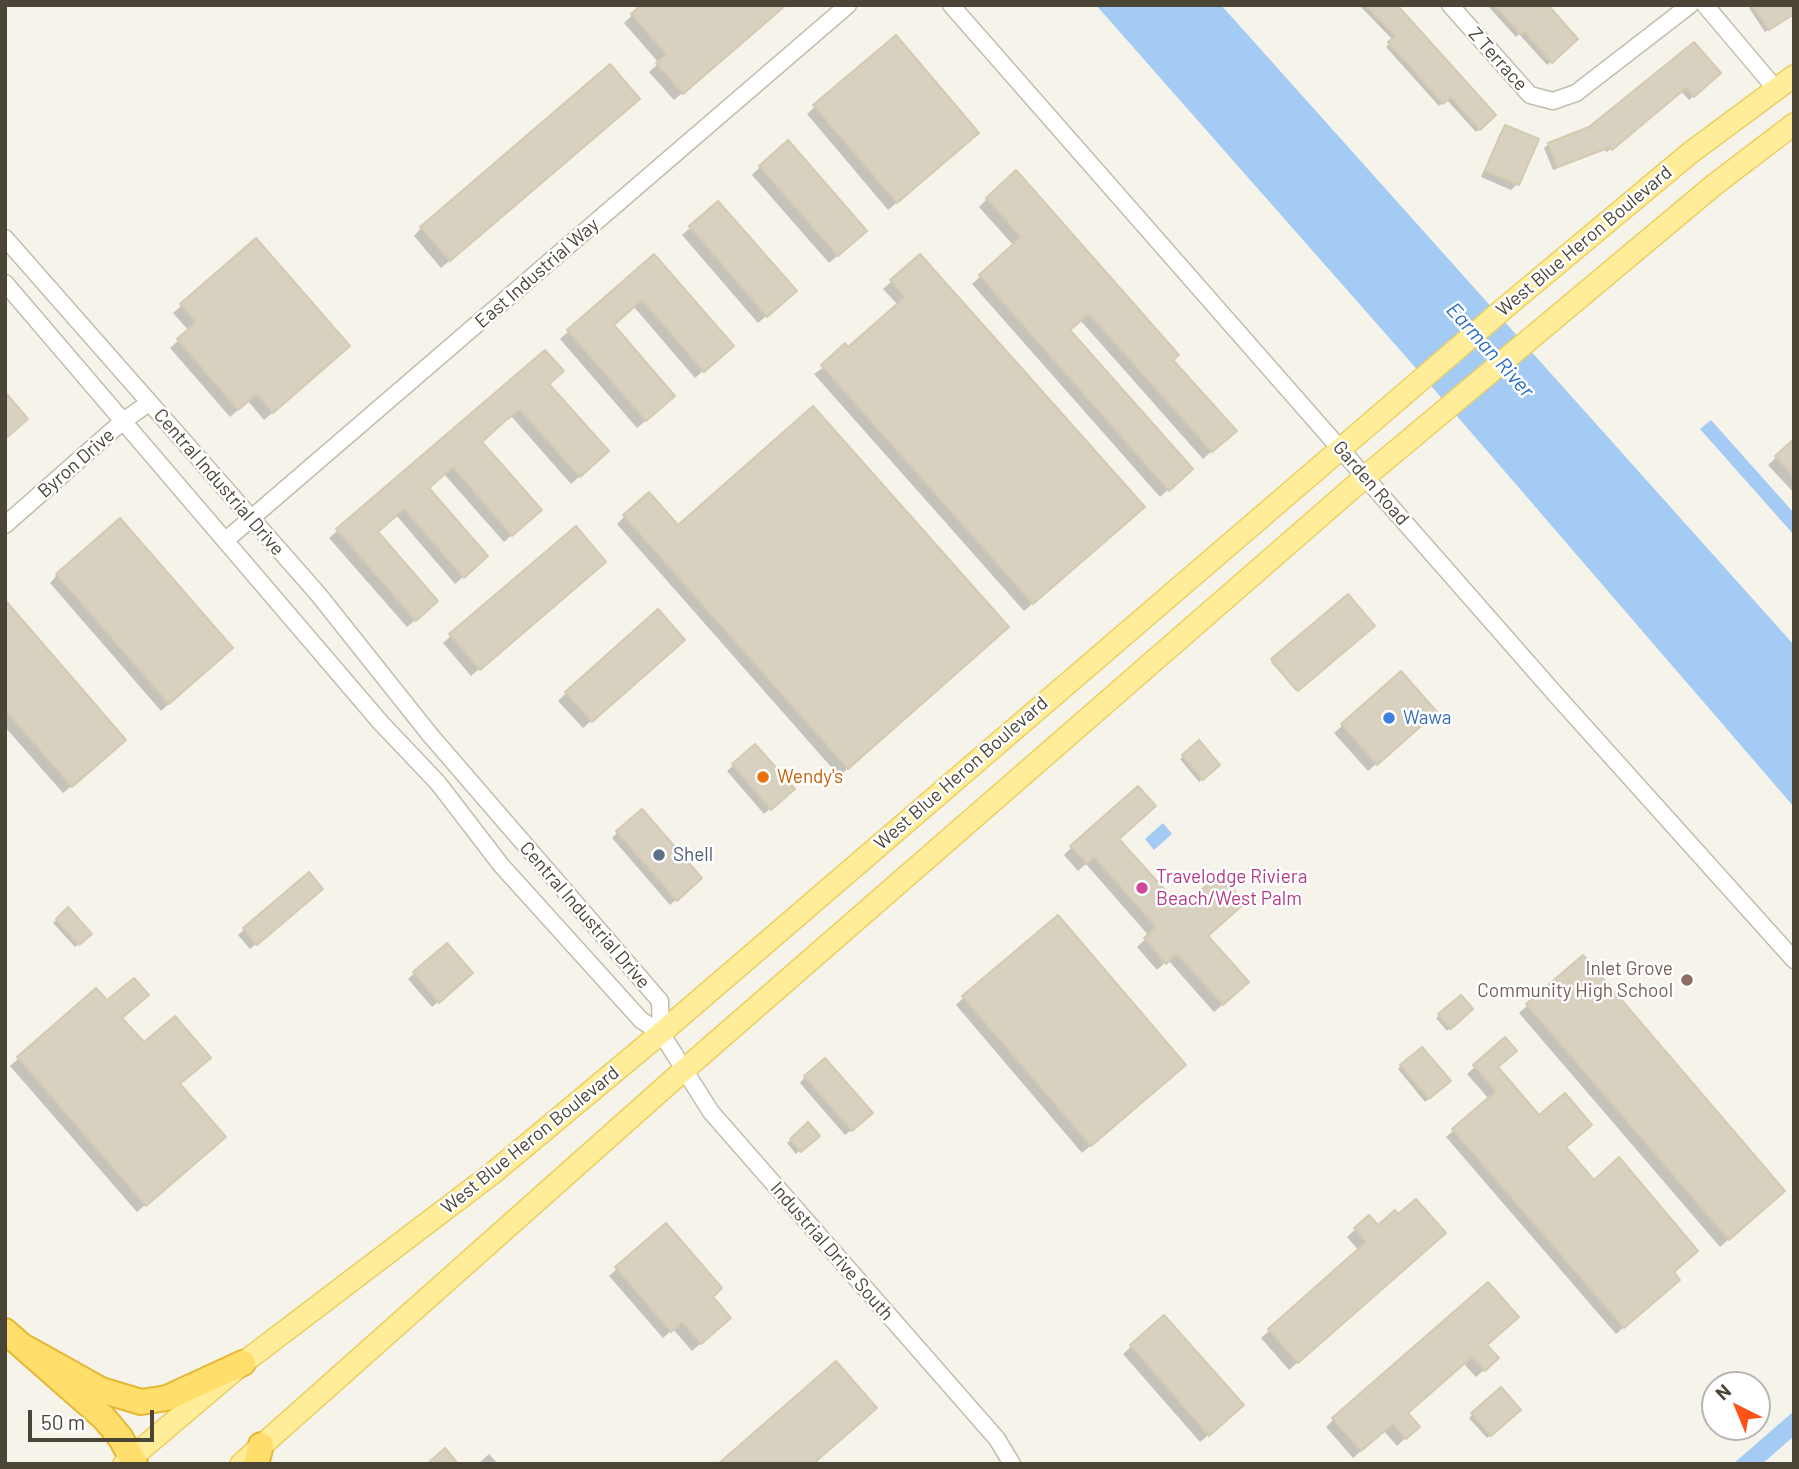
<!DOCTYPE html>
<style>
body{margin:0}
#map{position:relative;width:1799px;height:1469px;overflow:hidden;background:#f6f3ea;font-family:Barlow,sans-serif}
canvas{display:block}
.frame{position:absolute;inset:0;border:7px solid #4a4537;pointer-events:none}
.north{position:absolute;left:1701px;top:1371px;width:70px;height:70px;box-sizing:border-box;background:#fff;border:2px solid #b7b5af;border-radius:50%;rotate:317deg;font-size:19px;font-weight:700;line-height:28px;text-align:center;color:#4a4537}
.north::after{content:'';display:block;margin:auto;width:24px;height:32px;background:#ff5418;clip-path:polygon(50% 0,100% 100%,50% 72%,0 100%)}
.scale{position:absolute;left:28px;top:1410px;width:126px;height:32px;box-sizing:border-box;border:4px solid #4a4537;border-top:0;padding-left:9px;font-size:21px;line-height:24px;white-space:nowrap;color:#4a4537;-webkit-text-stroke:5px #fff;paint-order:stroke}
</style>
<div id="map">
<canvas width="1799" height="1469"></canvas>
<div class="frame"></div>
<div class="north">N</div>
<div class="scale">50 m</div>
</div>
<script>
const ctx = document.querySelector('canvas').getContext('2d');
ctx.lineJoin = 'round';
function paint(path, color) {
  ctx.fillStyle = color;
  ctx.fill(path, 'evenodd');
}
function toPath(rows) {
  const path = new Path2D();
  for (const r of rows) {
    path.moveTo(r[0], r[1]);
    for (let i = 2; i < r.length; i += 2) path.lineTo(r[i], r[i + 1]);
  }
  return path;
}
function stroke(path, color, width, dash) {
  ctx.strokeStyle = color;
  ctx.lineWidth = width;
  ctx.lineCap = dash ? 'butt' : 'round';
  ctx.setLineDash(dash || []);
  ctx.stroke(path);
}
function drawText(font, color, halo, rows, align = 'center') {
  ctx.font = font + ' Barlow,sans-serif';
  ctx.lineWidth = 5;
  ctx.setLineDash([]);
  ctx.textBaseline = 'middle';
  ctx.strokeStyle = halo;
  ctx.fillStyle = color;
  for (const [text, x, y, turn = 0] of rows) {
    ctx.save();
    ctx.translate(x, y);
    ctx.rotate((+turn || 0) * Math.PI / 180);
    ctx.textAlign = isNaN(turn) ? turn : align;
    if (halo) ctx.strokeText(text, 0, 0);
    ctx.fillText(text, 0, 0);
    ctx.restore();
  }
}
const water = toPath([
 [1096,5,1221,5,1794,645,1794,807,1407,358],
 [1711,420,1794,513,1794,535,1700,429],
 [1163,823,1172,834,1154,850,1145,839],
 [1794,1411,1794,1436,1762,1464,1733,1464]
]);
const shadow = toPath([
 [643,5,785,5,674,100,649,72,659,63,624,23],
 [1359,5,1396,5,1494,115,1476,132,1446,99,1439,106,1386,47,1393,40],
 [1487,5,1549,5,1576,39,1547,65,1519,34,1516,37],
 [1752,5,1794,14,1765,32,1749,8],
 [1694,44,1715,77,1689,100,1681,91,1607,152,1605,150,1553,170,1544,148,1549,144,1590,129],
 [630,106,441,268,414,236,421,228],
 [815,107,969,141,888,210,807,114],
 [1506,127,1536,140,1517,184,1511,190,1481,177,1500,133],
 [760,167,857,239,829,263,752,175],
 [987,199,1171,360,1227,438,1203,459,1080,320,1068,330,1183,477,1160,497,972,284,1014,246,979,207],
 [718,203,786,299,758,323,682,235],
 [256,241,340,354,264,420,248,401,230,417,170,348,189,331,173,313],
 [654,256,724,353,695,378,634,307,612,326,665,404,637,428,560,339],
 [920,256,1135,514,1024,611,814,374,848,350,898,305,883,289],
 [545,352,548,384,599,459,571,484,511,416,481,442,532,517,504,542,444,474,427,489,478,564,455,584,396,515,376,532,428,609,407,627,329,538],
 [1794,441,1794,493,1768,465],
 [625,516,678,528,998,635,839,776,617,524],
 [596,569,471,676,443,643,451,636],
 [57,575,223,656,161,711,50,583],
 [1348,597,1372,626,1296,691,1271,662],
 [5,603,116,748,63,793,5,727],
 [675,647,583,728,558,701,566,693],
 [1401,674,1427,720,1368,771,1334,733],
 [1199,742,1218,764,1199,782,1180,759],
 [755,746,787,794,764,814,727,771],
 [618,832,694,884,670,905,612,838],
 [1117,840,1206,936,1239,990,1214,1012,1168,960,1157,970,1137,947,1149,936,1086,864,1078,871,1064,855,1072,847],
 [309,875,315,894,250,949,238,935],
 [68,910,89,934,75,947,53,923],
 [447,946,465,979,432,1007,408,979],
 [1583,958,1775,1199,1720,1247,1519,1013],
 [96,990,179,1085,215,1144,137,1212,10,1066],
 [964,997,1176,1073,1082,1153,956,1005],
 [1460,997,1471,1009,1447,1031,1436,1018],
 [1505,1040,1496,1068,1672,1272,1671,1287,1616,1334,1446,1137,1489,1099,1467,1074],
 [1401,1066,1449,1081,1425,1102,1398,1069],
 [805,1077,865,1119,845,1135,800,1083],
 [808,1125,817,1136,796,1154,787,1143],
 [1369,1217,1378,1227,1436,1241,1289,1370,1261,1338,1359,1251,1347,1237],
 [666,1226,711,1297,721,1326,692,1351,673,1329,663,1338,609,1276],
 [1164,1317,1234,1413,1200,1442,1123,1354],
 [1485,1345,1489,1366,1476,1377,1463,1363,1406,1414,1410,1434,1397,1446,1384,1431,1353,1458,1326,1427,1334,1419],
 [1501,1389,1519,1410,1487,1438,1469,1418],
 [489,1454,498,1464,478,1464]
]);
const building = toPath([
 [641,5,786,5,683,94,656,63,666,54,631,14,641,5],
 [1365,5,1397,5,1496,115,1480,130,1451,97,1443,104,1388,42,1395,36,1365,5],
 [1495,5,1548,5,1578,39,1552,63,1524,31,1521,35,1495,5],
 [1752,5,1794,5,1794,14,1769,30,1752,5],
 [896,35,979,133,897,203,813,105,896,35],
 [1694,42,1721,73,1694,97,1686,88,1612,150,1610,147,1557,167,1548,143,1589,127,1694,42],
 [610,64,640,99,450,261,420,227,610,64],
 [1505,125,1539,139,1519,185,1485,171,1505,125],
 [788,140,867,231,838,256,759,166,788,140],
 [1016,170,1179,355,1173,360,1237,431,1212,452,1089,314,1070,330,1193,469,1169,491,979,275,1021,237,986,198,1016,170],
 [718,201,797,291,767,317,689,226,718,201],
 [256,238,350,346,273,413,257,394,238,410,177,339,196,322,180,304,256,238],
 [654,254,734,346,704,372,642,300,614,325,675,396,646,421,567,330,654,254],
 [920,254,1145,507,1033,604,821,365,845,343,848,347,905,297,890,280,920,254],
 [545,350,564,371,549,384,609,451,580,477,520,410,506,420,482,442,542,510,512,536,453,467,429,488,488,556,464,578,404,509,378,532,438,601,416,621,336,529,545,350],
 [5,392,28,419,5,439,5,392],
 [813,406,1009,627,848,769,623,515,649,492,678,525,813,406],
 [1794,439,1794,477,1775,456,1794,439],
 [120,518,233,648,169,704,56,574,120,518],
 [576,526,606,562,480,670,449,634,576,526],
 [1348,594,1375,626,1298,691,1271,659,1348,594],
 [5,600,126,740,72,787,5,710,5,600],
 [658,609,685,640,592,722,565,692,658,609],
 [1401,671,1437,712,1377,765,1341,724,1401,671],
 [1199,740,1220,765,1203,780,1182,755,1199,740],
 [755,744,795,789,771,810,732,764,755,744],
 [1138,786,1156,806,1119,839,1181,908,1219,874,1245,903,1208,936,1249,982,1223,1005,1177,954,1166,964,1144,938,1156,927,1094,857,1087,864,1070,846,1138,786],
 [642,809,702,878,677,901,616,831,642,809],
 [309,872,323,889,257,945,243,928,309,872],
 [68,907,92,934,79,945,56,919,68,907],
 [1058,915,1186,1065,1091,1146,962,996,1058,915],
 [447,943,473,973,439,1003,413,972,447,943],
 [1583,955,1785,1191,1729,1240,1526,1004,1583,955],
 [134,978,149,995,122,1018,144,1042,175,1016,211,1058,180,1084,226,1137,146,1206,17,1057,96,988,107,1000,134,978],
 [1461,995,1473,1009,1451,1029,1438,1014,1461,995],
 [1505,1037,1517,1051,1498,1067,1539,1115,1565,1093,1592,1125,1566,1147,1594,1180,1619,1157,1698,1251,1674,1272,1680,1280,1624,1328,1452,1129,1496,1091,1473,1065,1505,1037],
 [1422,1047,1451,1081,1429,1099,1400,1065,1422,1047],
 [825,1058,873,1113,852,1131,804,1076,825,1058],
 [808,1122,820,1136,801,1152,790,1139,808,1122],
 [1416,1199,1446,1233,1298,1363,1268,1329,1366,1242,1354,1228,1369,1215,1378,1225,1395,1210,1398,1214,1416,1199],
 [666,1223,722,1288,713,1297,731,1318,701,1344,682,1322,671,1332,615,1267,666,1223],
 [1488,1282,1519,1317,1487,1345,1499,1358,1485,1371,1472,1357,1408,1413,1420,1427,1406,1439,1393,1424,1361,1451,1332,1418,1488,1282],
 [1164,1315,1244,1405,1209,1436,1130,1345,1164,1315],
 [836,1361,877,1408,813,1464,718,1464,836,1361],
 [1501,1387,1521,1410,1491,1436,1471,1413,1501,1387],
 [445,1448,458,1464,427,1464,445,1448]
]);
const minor = toPath([
 [951,5,1557,696,1794,960],
 [1450,5,1530,95,1553,101,1576,93,1690,5],
 [1705,5,1775,88],
 [5,238,318,594,431,736,660,1001,661,1033],
 [5,283,381,723,438,783,501,865,641,1020,661,1033,711,1112,997,1439,1012,1464],
 [5,525,123,421,149,403],
 [226,540,848,5]
]);
const major = toPath([
 [124,1464,243,1363,493,1173,661,1033,1508,305,1690,153,1794,76],
 [241,1464,684,1070,1365,477,1714,185,1794,124]
]);
const highway = toPath([
 [5,1331,104,1418,120,1437,135,1464],
 [26,1348,101,1390,141,1402,167,1398,243,1363],
 [256,1464,261,1445]
]);
const markers = [
 [1389,718,7,"#3f7fe0"],
 [763,777,7,"#e8710a"],
 [659,855,7,"#5c6f8a"],
 [1142,888,7,"#d1479c"],
 [1687,980,7,"#8d6e63"]
];
const streetNames = [
 ["Z Terrace",1498,59,48],
 ["West Blue Heron Boulevard",1584,241,-40],
 ["East Industrial Way",537,273,-41],
 ["Byron Drive",76,463,-41],
 ["Central Industrial Drive",219,482,49],
 ["Garden Road",1371,483,49],
 ["West Blue Heron Boulevard",961,773,-41],
 ["Central Industrial Drive",585,915,49],
 ["West Blue Heron Boulevard",530,1140,-39],
 ["Industrial Drive South",832,1251,49]
];
const shopNames = [
 ["Wawa",1403,718]
];
const foodNames = [
 ["Wendy's",777,777]
];
const serviceNames = [
 ["Shell",673,855]
];
const hotelNames = [
 ["Travelodge Riviera",1156,877],
 ["Beach/West Palm",1156,899]
];
const educationNames = [
 ["Inlet Grove",1673,969],
 ["Community High School",1673,991]
];
const waterNames = [
 ["Earman River",1490,350,48]
];
paint(water, '#a4cbf4');
paint(shadow, '#0003');
paint(building, '#d8d1bf');
stroke(building, '#d3cab1', 2);
stroke(minor, '#c2bdac', 19);
stroke(major, '#ead064', 24);
stroke(highway, '#e5b834', 28);
stroke(minor, '#fff', 16);
stroke(major, '#ffed9a', 21);
stroke(highway, '#ffde6c', 24);
for (const [x, y, r, color] of markers) {
  const dot = new Path2D();
  dot.arc(x, y, r, 0, 2 * Math.PI);
  ctx.fillStyle = color;
  ctx.fill(dot);
  stroke(dot, '#fff', 2.5);
}
drawText('19px', '#4a4537', '#fff', streetNames);
drawText('19px', '#366cbe', '#fff', shopNames, 'left');
drawText('19px', '#c56008', '#fff', foodNames, 'left');
drawText('19px', '#4e5e75', '#fff', serviceNames, 'left');
drawText('19px', '#b23c85', '#fff', hotelNames, 'left');
drawText('19px', '#785e54', '#fff', educationNames, 'right');
drawText('italic 21px', '#2a6ebd', '#fff', waterNames);
</script>
